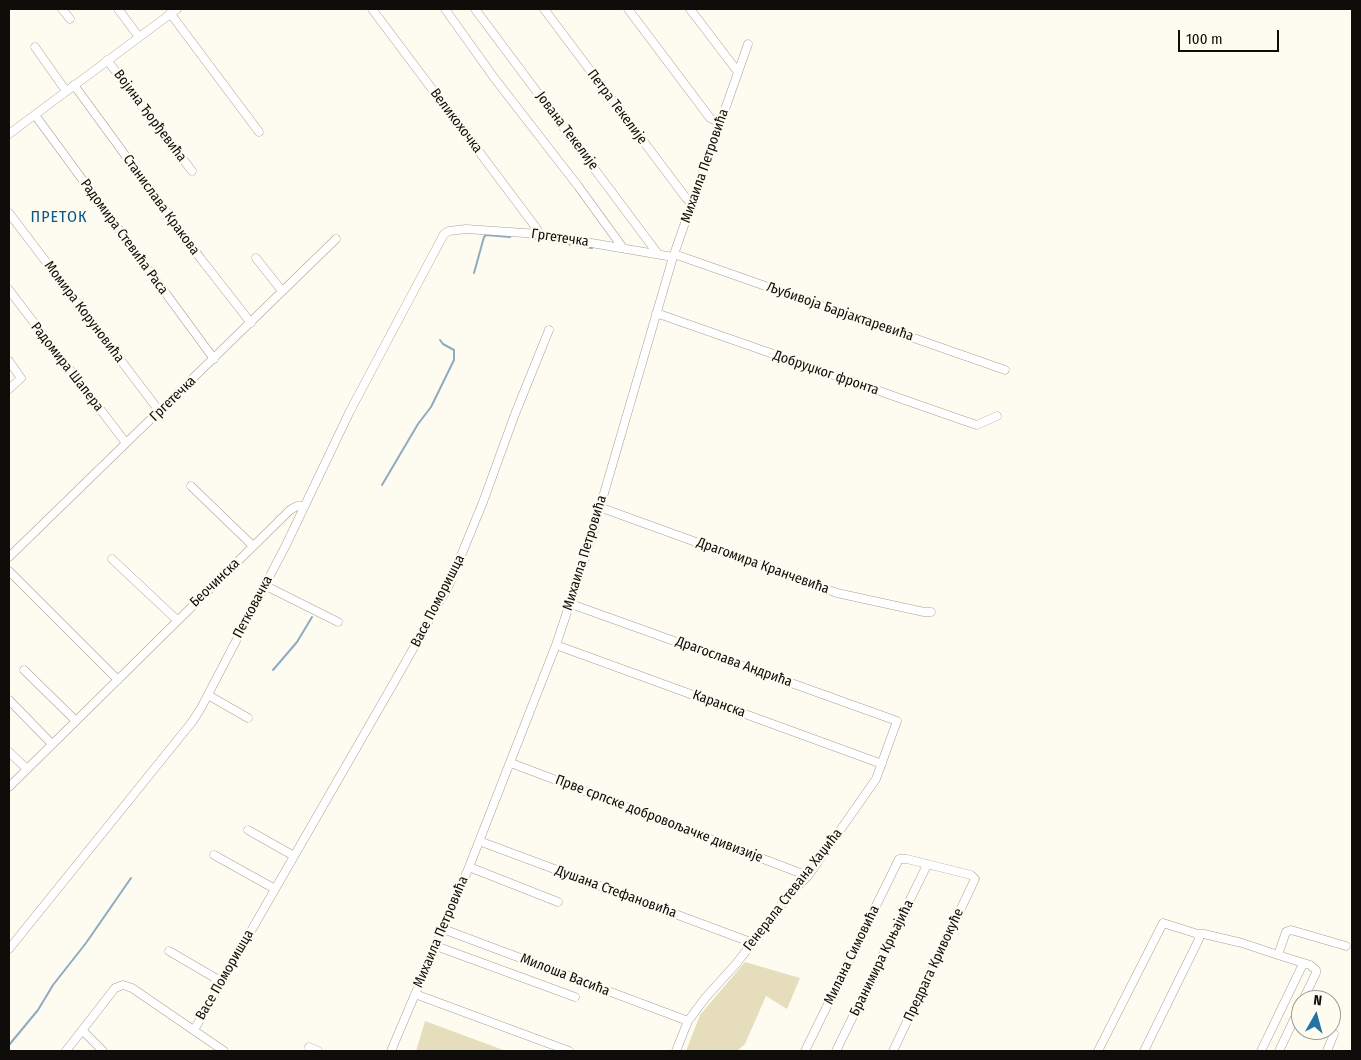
<!DOCTYPE html>
<meta charset="utf-8">
<style>
body{margin:0}
#map{position:relative;width:1361px;height:1060px;overflow:hidden;background:#fefbf1;font-family:"Fira Sans Condensed",sans-serif}
canvas{display:block}
.frame{position:absolute;inset:0;border:10px solid #0e0d0a;pointer-events:none}
.north{position:absolute;left:1291px;top:990px;width:50px;height:50px;box-sizing:border-box;background:#fefbf1;border:1px solid #9e9c95;border-radius:50%;rotate:7deg;font-size:14px;font-weight:700;line-height:20px;text-align:center;color:#0e0d0a}
.north::after{content:'';display:block;margin:auto;width:18px;height:22px;background:#2573a5;clip-path:polygon(50% 0,100% 100%,50% 72%,0 100%)}
.scale{position:absolute;left:1178px;top:30px;width:101px;height:22px;box-sizing:border-box;border:2px solid #0e0d0a;border-top:0;padding-left:6px;font-size:15px;line-height:18px;white-space:nowrap;color:#0e0d0a;-webkit-text-stroke:4px #fefbf1;paint-order:stroke}
</style>
<div id="map">
<canvas width="1361" height="1060"></canvas>
<div class="frame"></div>
<div class="north">N</div>
<div class="scale">100 m</div>
</div>
<script>
const ctx = document.querySelector('canvas').getContext('2d');
ctx.lineJoin = 'round';
function paint(path, color) {
  ctx.fillStyle = color;
  ctx.fill(path, 'evenodd');
}
function toPath(rows) {
  const path = new Path2D();
  for (const r of rows) {
    path.moveTo(r[0], r[1]);
    for (let i = 2; i < r.length; i += 2) path.lineTo(r[i], r[i + 1]);
  }
  return path;
}
function stroke(path, color, width, dash) {
  ctx.strokeStyle = color;
  ctx.lineWidth = width;
  ctx.lineCap = dash ? 'butt' : 'round';
  ctx.setLineDash(dash || []);
  ctx.stroke(path);
}
function drawText(font, color, halo, rows, align = 'center') {
  ctx.font = font + ' "Fira Sans Condensed",sans-serif';
  ctx.lineWidth = 5;
  ctx.setLineDash([]);
  ctx.textBaseline = 'middle';
  ctx.strokeStyle = halo;
  ctx.fillStyle = color;
  for (const [text, x, y, turn = 0] of rows) {
    ctx.save();
    ctx.translate(x, y);
    ctx.rotate((+turn || 0) * Math.PI / 180);
    ctx.textAlign = isNaN(turn) ? turn : align;
    if (halo) ctx.strokeText(text, 0, 0);
    ctx.fillText(text, 0, 0);
    ctx.restore();
  }
}
const green = toPath([
 [745,962,800,978,787,1009,766,996,745,1044,737,1051,686,1051,700,1015],
 [425,1021,506,1051,416,1051]
]);
const stream = toPath([
 [530,238,592,248],
 [474,273,484,237,486,235,510,237],
 [382,485,418,424,431,407,454,360,454,350,443,344,440,340],
 [273,670,297,642,312,617],
 [9,1045,38,1010,53,985,86,943,131,878]
]);
const street = toPath([
 [62,9,70,19],
 [118,9,139,37],
 [372,9,537,229,539,234],
 [445,9,495,79,578,186,623,248],
 [475,9,658,254],
 [544,9,686,198,692,204],
 [628,9,710,118,720,123],
 [690,9,738,72],
 [170,13,259,132],
 [35,47,66,91],
 [107,60,192,171],
 [74,85,201,259,251,323],
 [35,115,214,359],
 [9,134,177,9],
 [9,213,160,412],
 [674,254,1005,370],
 [256,258,282,291],
 [9,290,126,443],
 [656,313,962,420,977,425,997,416],
 [9,361,21,378,9,389],
 [191,486,253,546],
 [599,507,837,593,924,612,931,612],
 [9,557,336,239],
 [112,559,177,620],
 [9,571,118,680],
 [264,585,338,622],
 [571,604,897,721,876,779,808,876,789,895,736,964,706,997,688,1021,676,1051],
 [556,645,882,764],
 [24,670,76,721],
 [208,695,248,718],
 [9,700,52,744],
 [9,752,27,769],
 [511,763,808,876],
 [9,787,290,510,297,506,304,506],
 [248,830,294,856],
 [479,841,753,943],
 [214,855,275,889],
 [469,867,558,902],
 [443,929,688,1021],
 [1198,934,1204,934,1242,943,1278,955],
 [436,946,575,997],
 [9,949,192,722,201,708,286,545,350,411,444,234,449,231,466,229,539,234,673,257],
 [169,951,222,982],
 [415,994,569,1051],
 [1303,1000,1316,973,1316,970,1310,965,1278,955,1286,932,1291,930,1346,946],
 [194,1030,396,679,449,585,483,502,515,414,549,330],
 [83,1031,103,1051],
 [309,1047,318,1051],
 [66,1051,115,988,123,985,132,988,224,1051],
 [391,1051,469,867,556,645,586,555,673,257,748,44],
 [805,1051,899,859,907,859,971,875,975,879,893,1051],
 [836,1051,927,865],
 [1098,1051,1163,923,1198,934,1199,939,1144,1051],
 [1261,1051,1303,964],
 [1279,1051,1301,1005],
 [1327,1051,1334,1034]
]);
const streetNames = [
 ["Петра Текелије",617,107,53],
 ["Војина Ђорђевића",150,116,53],
 ["Великохочка",456,121,53],
 ["Јована Текелије",567,131,53],
 ["Михаила Петровића",705,166,-71],
 ["Станислава Кракова",161,205,54],
 ["Радомира Стевића Раса",124,237,54],
 ["Гргетечка",560,238,8],
 ["Момира Коруновића",84,312,53],
 ["Љубивоја Барјактаревића",840,312,19],
 ["Радомира Шапера",67,367,52],
 ["Добруџког фронта",826,373,19],
 ["Гргетечка",173,399,-44],
 ["Михаила Петровића",585,553,-73],
 ["Драгомира Кранчевића",763,566,20],
 ["Беочинска",215,583,-44],
 ["Васе Поморишца",438,601,-63],
 ["Петковачка",253,607,-62],
 ["Драгослава Андрића",734,662,20],
 ["Каранска",719,704,20],
 ["Прве српске добровољачке дивизије",659,819,21],
 ["Генерала Стевана Хаџића",793,890,-52],
 ["Душана Стефановића",616,892,20],
 ["Михаила Петровића",441,932,-67],
 ["Милана Симовића",852,955,-64],
 ["Бранимира Крњајића",882,958,-64],
 ["Предрага Кривокуће",934,965,-65],
 ["Васе Поморишца",225,975,-60],
 ["Милоша Васића",565,975,21]
];
const quarterNames = [
 ["ПРЕТОК",59,218]
];
paint(green, '#e6ddbd');
stroke(stream, '#8dabc2', 2);
stroke(street, '#a4a298', 9);
stroke(street, '#fff', 8);
drawText('14px', '#0e0d0a', '#fefbf1', streetNames);
ctx.letterSpacing = '1px';
drawText('16px', '#0b5986', '#fefbf1', quarterNames);
ctx.letterSpacing = '0px';
</script>
